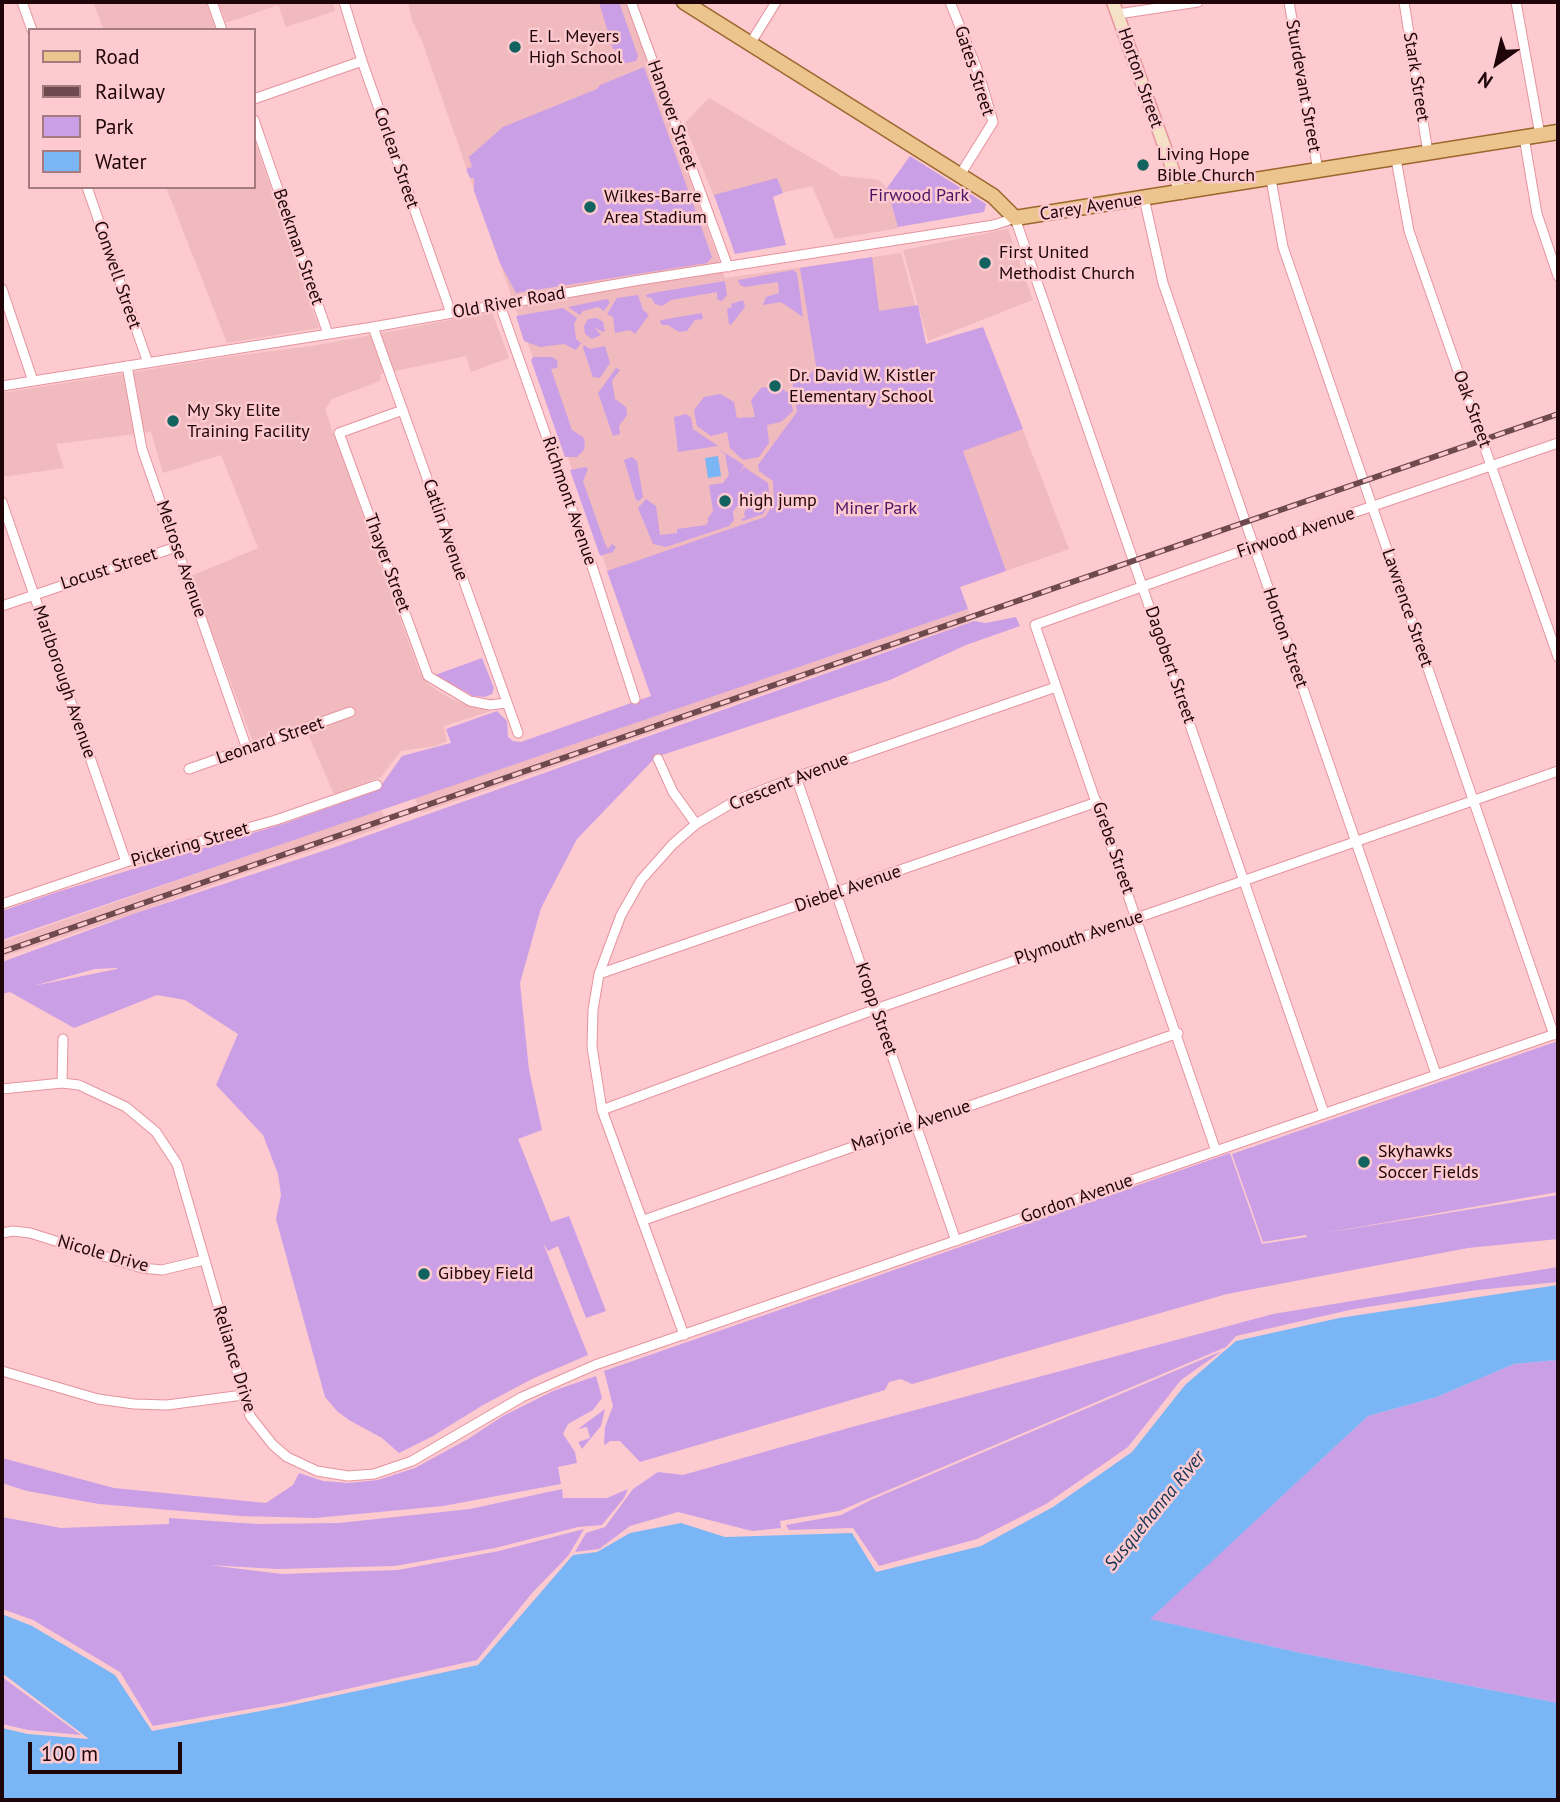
<!DOCTYPE html>
<style>
body{margin:0}
#map{position:relative;width:1560px;height:1802px;overflow:hidden;background:#fdcacf;font-family:"PT Sans",sans-serif}
canvas{display:block}
.frame{position:absolute;inset:0;border:4px solid #1f0409;pointer-events:none}
.legend{position:absolute;left:28px;top:28px;width:228px;height:161px;box-sizing:border-box;background:#fdcacf;border:2px solid #a47b80;margin:0;padding:9px 12px;list-style:none;font-size:21px;color:#1f0409}
.legend li{display:flex;align-items:center;gap:14px;height:35px}
.legend b{width:35px;border:2px solid #a47b80}
.north{position:absolute;left:1462px;top:28px;width:70px;height:70px;-webkit-text-stroke:5px #fdcacf;paint-order:stroke;rotate:214deg;font-size:19px;font-weight:700;line-height:28px;text-align:center;color:#1f0409}
.north::after{content:'';display:block;margin:auto;width:24px;height:32px;background:#1f0409;clip-path:polygon(50% 0,100% 100%,50% 72%,0 100%)}
.scale{position:absolute;left:28px;top:1742px;width:154px;height:32px;box-sizing:border-box;border:4px solid #1f0409;border-top:0;padding-left:9px;font-size:21px;line-height:24px;white-space:nowrap;color:#1f0409;-webkit-text-stroke:5px #fdcacf;paint-order:stroke}
</style>
<div id="map">
<canvas width="1560" height="1802"></canvas>
<div class="frame"></div>
<ul class="legend">
<li><b style="height:9px;background:#ecc48d"></b>Road</li>
<li><b style="height:9px;background:#6e4a4f"></b>Railway</li>
<li><b style="height:19px;background:#ca9fe6"></b>Park</li>
<li><b style="height:19px;background:#7ab6f6"></b>Water</li>
</ul>
<div class="north">N</div>
<div class="scale">100 m</div>
</div>
<script>
const ctx = document.querySelector('canvas').getContext('2d');
ctx.lineJoin = 'round';
function paint(path, color) {
  ctx.fillStyle = color;
  ctx.fill(path, 'evenodd');
}
function toPath(rows) {
  const path = new Path2D();
  for (const r of rows) {
    path.moveTo(r[0], r[1]);
    for (let i = 2; i < r.length; i += 2) path.lineTo(r[i], r[i + 1]);
  }
  return path;
}
function stroke(path, color, width, dash) {
  ctx.strokeStyle = color;
  ctx.lineWidth = width;
  ctx.lineCap = dash ? 'butt' : 'round';
  ctx.setLineDash(dash || []);
  ctx.stroke(path);
}
function drawText(font, color, halo, rows, align = 'center') {
  ctx.font = font + ' "PT Sans",sans-serif';
  ctx.lineWidth = 5;
  ctx.setLineDash([]);
  ctx.textBaseline = 'middle';
  ctx.strokeStyle = halo;
  ctx.fillStyle = color;
  for (const [text, x, y, turn = 0] of rows) {
    ctx.save();
    ctx.translate(x, y);
    ctx.rotate((+turn || 0) * Math.PI / 180);
    ctx.textAlign = isNaN(turn) ? turn : align;
    if (halo) ctx.strokeText(text, 0, 0);
    ctx.fillText(text, 0, 0);
    ctx.restore();
  }
}
const built = toPath([
 [93,2,206,2,216,30,104,30],
 [218,2,333,2,335,11,286,27,278,5,226,23],
 [408,2,626,2,725,278,901,253,926,344,983,327,1069,549,651,695,422,41,412,20],
 [709,98,842,176,879,180,888,189,899,228,835,239,812,186,781,193,714,196,684,124],
 [254,139,319,328,227,343,166,187,254,187],
 [1008,229,1033,300,928,341,903,250],
 [492,312,509,358,471,372,466,356,381,374,380,381,332,399,325,410,419,671,428,684,441,693,456,701,491,711,444,726,447,741,436,746,401,751,381,777,334,794,304,725,253,742,191,576,258,548,221,455,163,473,151,432,56,444,64,468,2,477,2,393,227,357,318,345],
 [968,609,972,621,421,813,415,798],
 [381,809,388,825,246,873,133,914,2,957,2,942]
]);
const green = toPath([
 [599,2,619,2,638,56,636,61,621,64,615,49,613,49],
 [644,67,712,257,707,263,516,293,500,263,474,191,474,178,470,178,466,169,472,167,469,157,503,127,597,89,600,85],
 [910,156,986,204,984,212,898,227,887,188],
 [777,178,783,193,773,197,786,245,735,254,714,195],
 [872,257,879,311,918,305,926,344,983,327,1023,429,963,451,1006,571,960,587,968,609,2,940,2,911,57,892,286,823,378,790,402,756,451,743,446,729,497,711,507,721,508,737,513,741,521,742,651,696,607,571,765,517,774,503,773,481,759,471,758,465,797,412,792,381,807,379,816,366,800,268],
 [793,270,797,273,803,317,781,302,763,305,766,297,779,293,778,282,745,287,740,285,738,280],
 [725,281,727,295,722,301,717,299,717,292,671,300,662,306,655,304,651,297,647,298,646,295,652,293],
 [638,295,643,310,649,315,635,334,630,330,615,333,613,317,607,314,617,298],
 [607,299,610,302,604,311,598,307,583,311,580,315,568,307],
 [743,300,745,307,731,325,729,324,727,309,732,307,731,304],
 [563,308,577,318,574,324,576,339,581,343,576,350,564,344,540,347,524,341,516,316],
 [702,313,703,319,695,320,687,331,679,332,668,325,662,325,660,322,661,320],
 [597,318,603,322,605,331,603,332,594,327,601,335,592,339,585,334,584,326,588,319],
 [584,345,590,349,605,346,610,363,600,378,593,377,583,348],
 [533,357,552,357,558,361,557,368,551,369,572,430,583,437,585,442,584,450,577,457,565,457,531,360],
 [616,368,620,370,612,381,615,399,626,407,627,415,619,426,620,434,613,436,598,393],
 [776,385,790,394,793,411,781,422,767,425,769,443,759,457,743,460,730,448,727,432,711,436,697,426,694,410,704,397,720,394,734,402,737,418,755,417,751,400,761,388],
 [686,414,691,418,693,429,718,446,678,452,674,417],
 [717,448,744,465,737,477,744,467,768,483,770,502,763,514,743,521,741,519,745,518,744,513,747,508,743,505,737,506,733,512,734,520,729,526,666,547,653,544,638,508,646,499,656,506,660,535,677,533,677,529,706,525,708,522,708,518,713,511,709,485,723,483,729,475,725,454],
 [632,457,637,461,643,497,639,501,636,500,624,460],
 [586,467,588,469,583,481,604,541,608,549,612,544,616,547,613,552,603,555,600,556,570,470],
 [1016,617,1020,626,966,645,890,680,656,757,577,839,541,908,520,983,529,1070,542,1130,518,1139,551,1222,569,1216,606,1311,586,1318,558,1246,548,1251,543,1243,588,1355,532,1379,483,1405,433,1436,399,1453,382,1438,349,1420,337,1411,325,1397,276,1219,281,1195,278,1174,263,1135,216,1085,238,1034,185,1000,157,995,74,1028,10,992,2,994,2,962,133,914,335,847,974,621,986,623],
 [117,968,117,969,33,986,95,969],
 [482,658,494,688,492,694,485,697,473,696,435,675],
 [1558,1041,1558,1192,1319,1234,1558,1195,1558,1239,1468,1248,1227,1294,912,1384,901,1379,889,1382,885,1390,640,1462,620,1441,610,1441,605,1445,604,1443,605,1427,613,1406,604,1371,1230,1153,1262,1244,1307,1237,1306,1235,1263,1242,1232,1154],
 [1558,1267,1558,1282,1477,1290,1354,1309,1236,1336,1226,1347,839,1511,780,1521,781,1528,752,1531,678,1512,630,1526,599,1549,575,1552,586,1533,605,1527,633,1489,658,1472,683,1475,852,1427,1273,1314],
 [1222,1351,1181,1380,1128,1447,1046,1504,977,1539,879,1566,853,1528,789,1530,786,1525,841,1515,873,1499],
 [1558,1360,1558,1703,1301,1653,1149,1619,1368,1416,1437,1397,1514,1364],
 [596,1376,602,1398,593,1410,568,1424,563,1434,575,1452,577,1463,558,1467,561,1484,443,1506,315,1518,240,1516,99,1504,27,1491,2,1483,2,1458,114,1488,266,1503,293,1485,299,1473,323,1481,348,1483,378,1480,415,1468,468,1439,503,1416,553,1391],
 [605,1409,601,1426,582,1449,578,1442,590,1438,587,1427,578,1429],
 [562,1489,563,1498,607,1498,628,1489,624,1498,602,1525,578,1527,495,1548,395,1566,277,1569,208,1565,282,1574,398,1570,499,1551,584,1529,568,1556,533,1592,477,1660,284,1703,153,1726,120,1672,33,1620,2,1609,2,1517,61,1528,169,1524,169,1518,257,1524,339,1523,470,1509],
 [2,1677,81,1735,28,1730,2,1724]
]);
const water = toPath([
 [718,456,721,476,708,478,705,458],
 [1558,1285,1558,1360,1514,1364,1437,1397,1368,1416,1150,1619,1301,1653,1558,1703,1558,1800,2,1800,2,1728,28,1734,89,1739,2,1673,2,1614,32,1626,115,1675,152,1731,282,1707,478,1665,573,1555,597,1552,630,1533,681,1523,725,1537,852,1533,876,1572,981,1546,1053,1507,1132,1452,1185,1385,1236,1341,1339,1318]
]);
const street = toPath([
 [22,2,32,30],
 [212,2,222,30],
 [344,2,362,61,451,313],
 [631,2,728,267],
 [950,2,979,74,993,122,960,175],
 [1289,2,1318,171],
 [1404,2,1428,153],
 [1516,2,1540,135],
 [1118,14,1198,2],
 [750,44,776,2],
 [254,99,362,61],
 [254,120,328,334],
 [1524,137,1537,214,1558,276],
 [1396,159,1409,231,1558,657],
 [1271,179,1283,247,1554,1035],
 [87,187,148,363],
 [1144,198,1163,283,1436,1074],
 [2,289,33,381],
 [500,305,592,566,635,699],
 [373,327,518,733],
 [127,366,142,449,247,749],
 [2,386,373,327,640,280,994,225,1015,218,1324,1113],
 [403,410,339,433,428,676,470,701,490,705,506,703],
 [2,502,126,862],
 [2,606,176,547],
 [658,759,673,792,696,824],
 [189,769,350,712],
 [796,777,956,1241],
 [2,904,126,862,276,820,377,785],
 [599,974,1097,802],
 [62,1083,63,1039],
 [2,1089,62,1083,79,1085,126,1107,156,1132,177,1164,250,1416,273,1445,287,1457,317,1471,348,1476,374,1474,412,1461,522,1397,595,1365,1558,1033],
 [602,1110,876,1009,1558,771],
 [1216,1151,1035,625,1253,547,1558,443],
 [644,1220,1178,1033],
 [2,1233,13,1231,30,1233,142,1268,162,1270,204,1260],
 [684,1335,602,1110,592,1047,593,1010,599,974,621,915,641,880,673,844,696,824,737,800,796,777,1056,687],
 [2,1371,98,1399,134,1404,167,1405,243,1395]
]);
const secondary = toPath([
 [1113,2,1181,193]
]);
const primary = toPath([
 [684,2,993,196,1015,218,1558,132]
]);
const rail = toPath([
 [2,952,1558,414]
]);
const markers = [
 [515,47,7,"#12625f"],
 [1143,165,7,"#12625f"],
 [590,207,7,"#12625f"],
 [985,263,7,"#12625f"],
 [775,386,7,"#12625f"],
 [173,421,7,"#12625f"],
 [725,501,7,"#12625f"],
 [1364,1162,7,"#12625f"],
 [424,1274,7,"#12625f"]
];
const poiNames = [
 ["E. L. Meyers",529,37],
 ["High School",529,58],
 ["Living Hope",1157,155],
 ["Bible Church",1157,176],
 ["Wilkes-Barre",604,197],
 ["Area Stadium",604,218],
 ["First United",999,253],
 ["Methodist Church",999,274],
 ["Dr. David W. Kistler",789,376],
 ["Elementary School",789,397],
 ["My Sky Elite",187,411],
 ["Training Facility",187,432],
 ["high jump",739,501],
 ["Skyhawks",1378,1152],
 ["Soccer Fields",1378,1173],
 ["Gibbey Field",438,1274]
];
const streetNames = [
 ["Gates Street",974,71,72],
 ["Stark Street",1416,77,81],
 ["Horton Street",1140,78,71],
 ["Sturdevant Street",1303,86,80],
 ["Hanover Street",672,115,70],
 ["Corlear Street",396,158,71],
 ["Carey Avenue",1091,207,-9],
 ["Beekman Street",298,247,71],
 ["Conwell Street",117,275,71],
 ["Old River Road",509,303,-10],
 ["Oak Street",1472,409,70],
 ["Richmont Avenue",569,501,71],
 ["Catlin Avenue",445,530,71],
 ["Firwood Avenue",1296,533,-19],
 ["Melrose Avenue",181,559,71],
 ["Thayer Street",387,563,70],
 ["Locust Street",109,569,-18],
 ["Lawrence Street",1407,608,71],
 ["Horton Street",1285,638,71],
 ["Dagobert Street",1170,665,71],
 ["Marlborough Avenue",64,682,71],
 ["Leonard Street",270,741,-19],
 ["Crescent Avenue",789,782,-22],
 ["Pickering Street",190,845,-16],
 ["Grebe Street",1113,848,71],
 ["Diebel Avenue",848,889,-19],
 ["Plymouth Avenue",1079,938,-19],
 ["Kropp Street",876,1009,71],
 ["Marjorie Avenue",911,1126,-19],
 ["Gordon Avenue",1077,1199,-19],
 ["Nicole Drive",103,1254,16],
 ["Reliance Drive",234,1359,73]
];
const parkNames = [
 ["Firwood Park",919,196],
 ["Miner Park",876,509]
];
const waterNames = [
 ["Susquehanna River",1155,1511,-51]
];
paint(built, '#f1babf');
paint(green, '#ca9fe6');
paint(water, '#7ab6f6');
stroke(street, '#e5949e', 11);
stroke(secondary, '#e5949e', 15);
stroke(primary, '#9c672d', 17);
stroke(street, '#fff', 9);
stroke(secondary, '#f5e2c6', 12);
stroke(primary, '#ecc48d', 14);
stroke(rail, '#6e4a4f', 6);
stroke(rail, '#fdcacf', 3.5, [10]);
for (const [x, y, r, color] of markers) {
  const dot = new Path2D();
  dot.arc(x, y, r, 0, 2 * Math.PI);
  ctx.fillStyle = color;
  ctx.fill(dot);
  stroke(dot, '#fdcacf', 2.5);
}
drawText('18px', '#1f0409', '#fdcacf', poiNames, 'left');
drawText('18px', '#1f0409', '#fdcacf', streetNames);
drawText('18px', '#4b1466', '#fdcacf', parkNames);
drawText('italic 19px', '#153454', '#fdcacf', waterNames);
</script>
